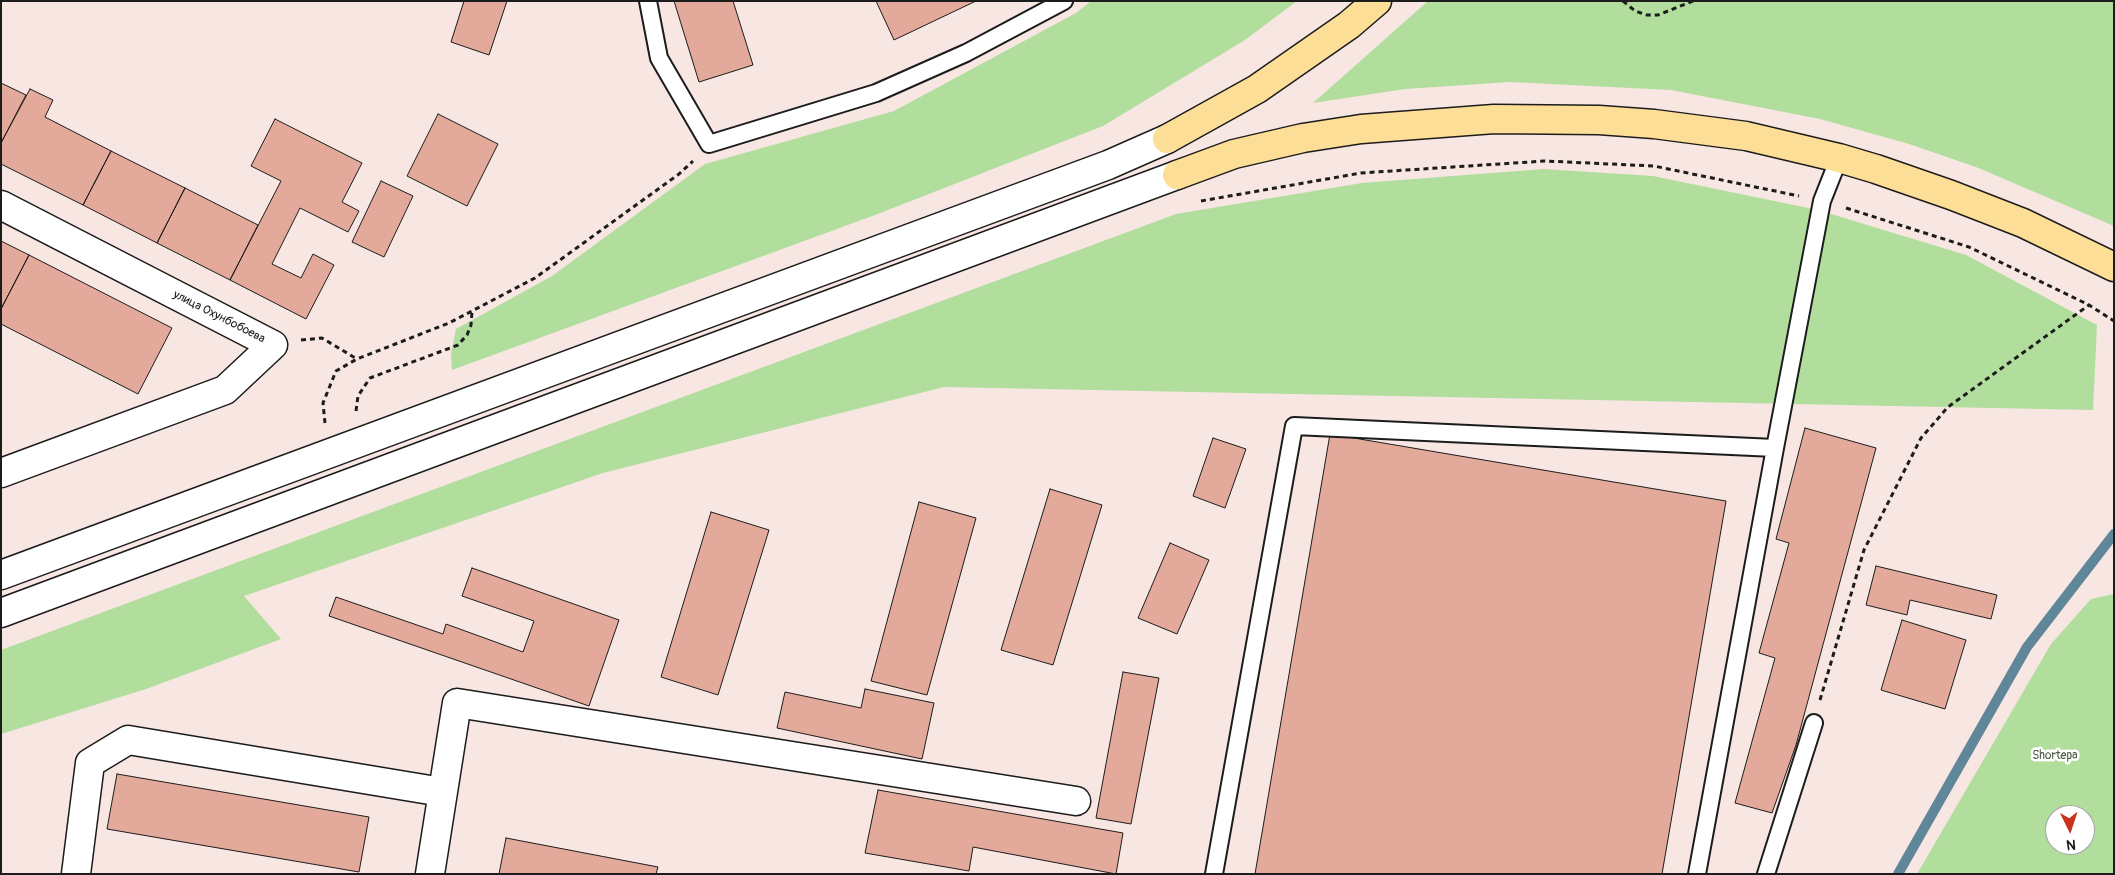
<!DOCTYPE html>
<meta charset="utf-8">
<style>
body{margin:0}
#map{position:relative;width:2115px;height:875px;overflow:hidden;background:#f7e6e1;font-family:Pangolin,sans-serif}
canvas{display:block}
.frame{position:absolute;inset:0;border:2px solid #1c1c1c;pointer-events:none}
.north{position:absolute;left:2045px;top:805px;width:50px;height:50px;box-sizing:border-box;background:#fff;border:1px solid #a4a4a4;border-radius:50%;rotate:176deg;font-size:14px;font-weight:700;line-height:20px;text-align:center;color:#1c1c1c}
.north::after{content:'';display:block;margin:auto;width:18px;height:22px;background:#c8321e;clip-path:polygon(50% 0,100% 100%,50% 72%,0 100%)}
</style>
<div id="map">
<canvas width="2115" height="875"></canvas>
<div class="frame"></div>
<div class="north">N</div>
</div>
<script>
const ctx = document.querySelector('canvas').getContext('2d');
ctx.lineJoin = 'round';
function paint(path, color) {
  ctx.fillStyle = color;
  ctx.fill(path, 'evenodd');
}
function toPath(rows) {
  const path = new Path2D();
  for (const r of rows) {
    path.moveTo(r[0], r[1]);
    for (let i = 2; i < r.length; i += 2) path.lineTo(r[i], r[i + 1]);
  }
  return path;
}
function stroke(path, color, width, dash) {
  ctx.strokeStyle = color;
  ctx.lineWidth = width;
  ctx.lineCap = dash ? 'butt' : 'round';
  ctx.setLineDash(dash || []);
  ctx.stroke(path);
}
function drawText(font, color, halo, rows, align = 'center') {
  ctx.font = font + ' Pangolin,sans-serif';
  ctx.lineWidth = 5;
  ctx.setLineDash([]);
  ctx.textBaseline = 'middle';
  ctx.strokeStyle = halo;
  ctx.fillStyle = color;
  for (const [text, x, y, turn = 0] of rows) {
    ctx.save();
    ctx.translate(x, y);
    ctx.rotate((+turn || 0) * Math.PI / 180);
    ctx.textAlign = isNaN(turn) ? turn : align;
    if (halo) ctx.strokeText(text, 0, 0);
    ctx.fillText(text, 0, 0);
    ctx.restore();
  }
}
const green = toPath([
 [1091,1,1297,1,1245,40,1103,126,875,215,452,370,451,353,456,329,552,276,705,164,894,111,1076,13],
 [1428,1,2114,1,2114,226,1976,167,1909,144,1820,119,1671,90,1510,82,1405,89,1313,103],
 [1544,169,1653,176,1818,210,1966,255,2097,325,2093,410,944,387,603,473,244,596,281,639,146,689,1,734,1,650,1176,214,1362,183],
 [2114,594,2114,874,1917,874,2051,644,2091,599],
 [2055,815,2085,815,2085,845,2055,845]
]);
const stream = toPath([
 [1898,874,2027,647,2114,534]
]);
const building = toPath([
 [464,1,507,1,489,55,451,42,464,1],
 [674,1,733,1,753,65,699,82,674,1],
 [876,1,976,1,894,40,876,1],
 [1,83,26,95,1,143,1,83],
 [30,89,53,100,45,117,111,151,83,205,1,164,1,143,30,89],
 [438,114,498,144,467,206,407,176,438,114],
 [275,119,362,163,342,202,359,211,348,232,300,208,272,264,301,278,313,254,334,265,306,319,230,280,281,181,251,166,275,119],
 [111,151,185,188,157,243,83,205,111,151],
 [381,181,413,196,384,257,352,242,381,181],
 [185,188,258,225,230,280,157,243,185,188],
 [1,241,29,255,1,309,1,241],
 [29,255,172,328,138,394,1,324,1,309,29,255],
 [1805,428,1876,448,1796,745,1772,813,1735,803,1775,658,1759,653,1789,543,1776,539,1805,428],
 [1330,434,1726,501,1662,874,1255,874,1330,434],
 [1213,438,1246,449,1225,508,1193,496,1213,438],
 [1050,489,1102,505,1053,665,1001,650,1050,489],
 [919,502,976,518,927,695,871,681,919,502],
 [711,512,769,530,718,695,661,677,711,512],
 [1170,543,1209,560,1177,634,1138,618,1170,543],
 [1876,566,1997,595,1991,619,1910,600,1907,615,1866,605,1876,566],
 [472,568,619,620,589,706,329,616,336,597,443,634,446,624,523,652,534,621,462,596,472,568],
 [1902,620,1966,640,1945,709,1881,690,1902,620],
 [1123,672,1159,678,1131,824,1096,818,1123,672],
 [865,689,934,703,922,759,777,728,785,692,861,708,865,689],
 [117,774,369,817,359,872,107,829,117,774],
 [878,790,1123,833,1116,874,973,847,969,871,865,853,878,790],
 [506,838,658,867,656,874,499,874,506,838]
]);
const path = toPath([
 [1623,1,1635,11,1647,15,1658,15,1693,1],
 [1201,201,1361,173,1545,161,1654,166,1799,196],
 [1846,208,1969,247,2089,305,2114,321],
 [301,340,322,338,357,359],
 [356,411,358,396,370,378,458,345,467,335,471,325,472,312],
 [325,423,323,403,336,371,357,359,449,323,535,278,679,174,693,161],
 [1820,700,1864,550,1921,438,1948,407,2089,305]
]);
const service = toPath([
 [648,1,659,58,709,144,876,93,966,53,1064,1],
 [1775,448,1822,201,1839,158],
 [1214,874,1294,426,1775,448,1697,874],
 [1766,874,1814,723]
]);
const minor = toPath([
 [1,205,273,345,225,390,1,473],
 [76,874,90,763,128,740,442,792],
 [430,874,457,703,1076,801]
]);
const secondary = toPath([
 [1,575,1108,165,1167,139],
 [1,613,1177,175]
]);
const trunk = toPath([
 [1167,139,1257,89,1349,25,1377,1],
 [1177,175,1234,154,1303,138,1361,129,1494,119,1599,120,1654,124,1746,136,1839,158,1876,169,1951,195,2023,223,2114,267]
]);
const streetNames = [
 ["улица Охунбобоева",219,317,27]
];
const parkNames = [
 ["Shortepa",2055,756]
];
paint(green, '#b1de9d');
stroke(stream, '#60869a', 10);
paint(building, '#e3aa9c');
stroke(building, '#1c1c1c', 1);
stroke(service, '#1c1c1c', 20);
stroke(minor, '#1c1c1c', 31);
stroke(secondary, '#1c1c1c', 31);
stroke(trunk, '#1c1c1c', 31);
stroke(path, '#1c1c1c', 3, [5, 4]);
stroke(service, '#fff', 16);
stroke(minor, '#fff', 28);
stroke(secondary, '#fff', 28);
stroke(trunk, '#fcde96', 28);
drawText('12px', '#1c1c1c', '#fff', streetNames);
drawText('12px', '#506049', '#fff', parkNames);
</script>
